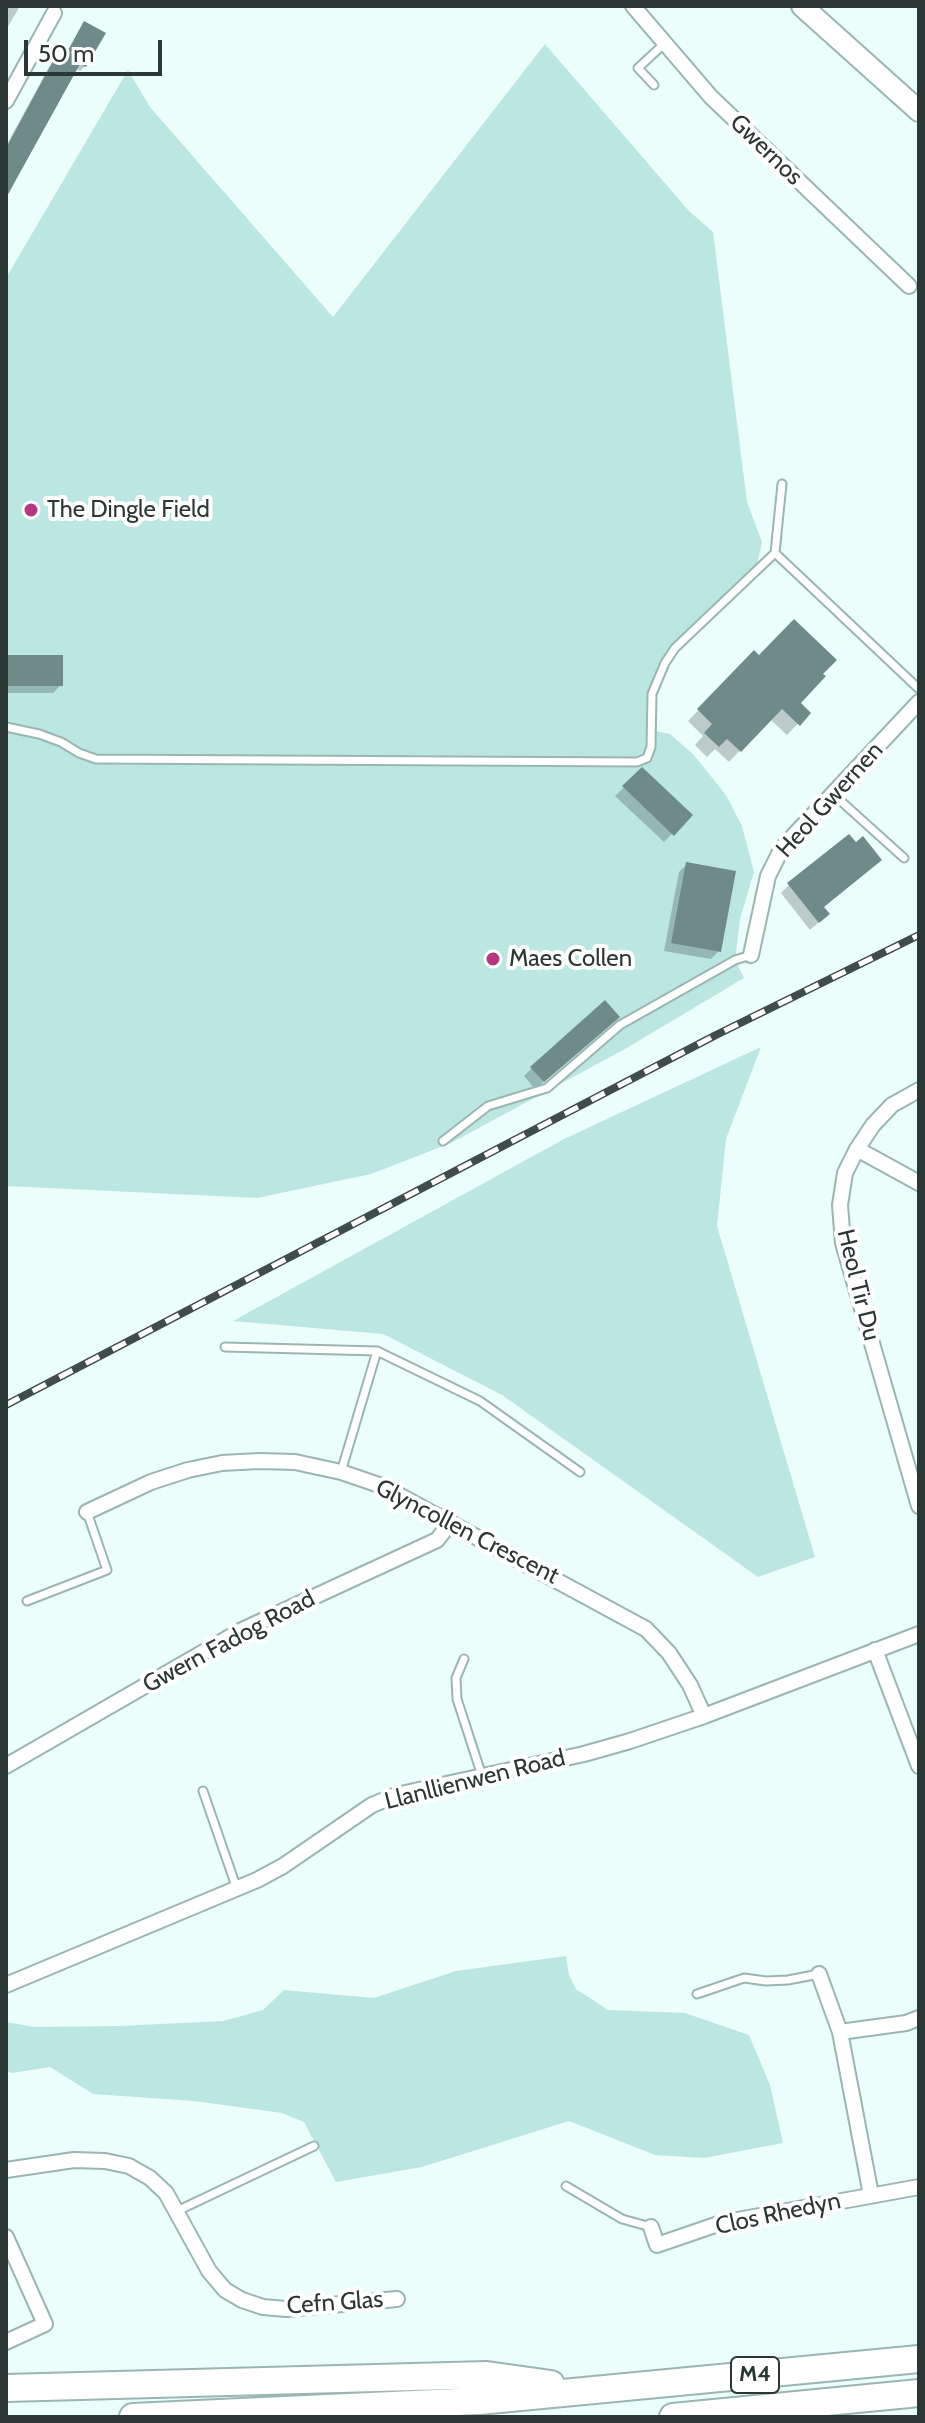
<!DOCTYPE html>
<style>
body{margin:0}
#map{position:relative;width:925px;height:2423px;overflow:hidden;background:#ecfefc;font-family:Cabin,sans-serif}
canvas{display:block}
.frame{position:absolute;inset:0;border:8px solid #2b3735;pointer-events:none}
.scale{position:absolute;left:24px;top:40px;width:138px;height:36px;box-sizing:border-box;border:4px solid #2b3735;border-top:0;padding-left:10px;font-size:24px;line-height:28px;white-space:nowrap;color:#2b3735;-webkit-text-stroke:6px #fff;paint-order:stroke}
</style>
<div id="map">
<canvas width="925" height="2423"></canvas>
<div class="frame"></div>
<div class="scale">50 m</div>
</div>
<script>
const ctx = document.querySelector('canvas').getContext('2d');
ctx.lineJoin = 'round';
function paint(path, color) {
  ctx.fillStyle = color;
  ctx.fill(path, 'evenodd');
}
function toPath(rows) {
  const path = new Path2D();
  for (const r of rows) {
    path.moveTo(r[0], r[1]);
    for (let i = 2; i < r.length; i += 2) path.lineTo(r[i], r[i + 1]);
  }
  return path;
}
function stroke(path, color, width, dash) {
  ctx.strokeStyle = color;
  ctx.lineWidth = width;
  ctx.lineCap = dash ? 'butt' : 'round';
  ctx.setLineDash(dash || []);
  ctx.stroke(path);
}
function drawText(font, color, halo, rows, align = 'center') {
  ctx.font = font + ' Cabin,sans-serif';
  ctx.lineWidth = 8;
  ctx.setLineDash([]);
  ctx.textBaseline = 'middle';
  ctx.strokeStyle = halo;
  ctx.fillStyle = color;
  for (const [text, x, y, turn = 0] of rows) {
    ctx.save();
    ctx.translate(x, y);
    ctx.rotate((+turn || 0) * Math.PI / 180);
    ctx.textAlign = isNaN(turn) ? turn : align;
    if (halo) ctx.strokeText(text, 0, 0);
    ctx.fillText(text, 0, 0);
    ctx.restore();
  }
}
const green = toPath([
 [545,44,689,211,713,232,747,502,762,542,756,571,675,648,652,694,652,730,670,734,693,754,726,795,742,826,754,872,740,919,735,960,744,978,625,1049,451,1143,371,1174,257,1198,6,1186,6,278,128,70,150,107,333,317],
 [761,1047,726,1139,717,1226,815,1557,758,1577,502,1395,383,1334,233,1321,564,1139],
 [566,1956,569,1975,576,1989,608,2010,685,2013,749,2035,770,2085,783,2143,704,2158,655,2155,569,2121,422,2167,336,2182,304,2122,282,2113,194,2101,93,2094,50,2067,12,2073,6,2071,6,2022,35,2027,119,2026,223,2021,263,2010,284,1990,374,1998,456,1971]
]);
const shadow = toPath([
 [6,6,20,6,6,30],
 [85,24,85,66,80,71,75,68,6,193,6,146,49,67,54,62,59,65],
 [754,653,808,713,787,735,770,719,729,762,715,749,707,757,695,745,703,736,688,721],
 [9,657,61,685,53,693,6,693,6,660],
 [642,770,690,815,664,842,615,796],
 [687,864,719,951,711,959,664,951,679,872],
 [789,885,822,907,819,922,810,930,781,893],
 [609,1025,535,1089,524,1076,532,1068]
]);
const building = toPath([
 [84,21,106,33,86,67,80,64,6,198,6,148,54,59,61,63],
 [794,619,837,660,823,674,826,676,801,703,811,713,800,726,782,709,741,752,727,739,719,747,704,733,712,724,697,709,754,650,759,655],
 [8,655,63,655,63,686,8,686],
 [642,767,693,815,674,836,622,786],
 [849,834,856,842,863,836,882,860,824,907,830,914,819,923,787,883],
 [686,862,736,871,721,952,671,943],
 [605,1000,620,1017,544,1082,530,1067]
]);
const lane = toPath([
 [654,85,638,68,665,43],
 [775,553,782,484],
 [6,727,39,734,61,742,79,753,96,759,637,762,647,758,651,747,652,694,665,663,675,648,775,553,919,689],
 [833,794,904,858],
 [443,1141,488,1106,547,1088,620,1025,735,960,751,955],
 [225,1347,377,1351,480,1401,580,1472],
 [341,1472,377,1351],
 [27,1601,107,1570,87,1512],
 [464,1659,456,1678,457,1699,482,1776],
 [203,1791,237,1889],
 [697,1994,744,1978,766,1981,788,1980,819,1974],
 [566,2186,622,2219,651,2227],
 [177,2211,314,2146]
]);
const street = toPath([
 [633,6,711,97,909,286],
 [6,101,54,13],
 [751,955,768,876,782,848,919,702],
 [919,1090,892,1105,873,1125,857,1149,845,1173,840,1205,843,1243,919,1506],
 [857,1149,919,1183],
 [87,1512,151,1482,188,1470,222,1463,259,1461,295,1462,341,1472,382,1486,646,1629,669,1653,690,1685,704,1716],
 [875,1650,919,1766],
 [6,1766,240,1631,437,1540,451,1522],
 [819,1974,840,2032,871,2195],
 [6,1985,257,1880,283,1866,372,1805,396,1795,584,1754,630,1741,704,1716,919,1634],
 [840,2032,906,2023,919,2018],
 [6,2170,74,2160,105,2161,129,2166,150,2178,166,2193,209,2271,225,2290,242,2300,263,2307,286,2309,397,2299],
 [651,2227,657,2245,721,2223,919,2187],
 [6,2237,45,2324,6,2342]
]);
const secondary = toPath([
 [802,6,919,111]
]);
const highway = toPath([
 [6,2388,487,2375,551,2384],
 [133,2417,479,2401,919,2359],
 [673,2417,919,2393]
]);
const rail = toPath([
 [6,1405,716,1035,919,935]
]);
const markers = [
 [31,510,8,"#b53683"],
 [493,959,8,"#b53683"]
];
const shields = [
 [755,2375,48]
];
const shieldNames = [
 ["M4",755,2375]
];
const streetNames = [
 ["Gwernos",766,150,44],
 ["Heol Gwernen",830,800,-48],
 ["Heol Tir Du",858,1285,76],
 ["Glyncollen Crescent",467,1532,27],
 ["Gwern Fadog Road",229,1642,-28],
 ["Llanllienwen Road",475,1780,-14],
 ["Clos Rhedyn",778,2214,-12],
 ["Cefn Glas",335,2303,-4]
];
const poiNames = [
 ["The Dingle Field",47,510],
 ["Maes Collen",509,959]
];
paint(green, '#bce6e2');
paint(shadow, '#0003');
paint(building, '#6f8b88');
stroke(lane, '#99b6b3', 11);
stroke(street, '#99b6b3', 18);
stroke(secondary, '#99b6b3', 24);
stroke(highway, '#99b6b3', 30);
stroke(lane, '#fff', 7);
stroke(street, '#fff', 14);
stroke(secondary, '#fff', 20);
stroke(highway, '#fff', 26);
stroke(rail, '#404c4a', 8);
stroke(rail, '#fff', 5, [15]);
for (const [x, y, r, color] of markers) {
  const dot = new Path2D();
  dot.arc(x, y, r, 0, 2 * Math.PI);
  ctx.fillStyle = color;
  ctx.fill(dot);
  stroke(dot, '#fff', 3);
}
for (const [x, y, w] of shields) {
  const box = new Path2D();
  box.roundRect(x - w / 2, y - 18, w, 36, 6);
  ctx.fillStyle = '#fff';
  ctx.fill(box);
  stroke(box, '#2b3735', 2);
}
drawText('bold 22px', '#2b3735', null, shieldNames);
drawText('24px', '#2b3735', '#fff', streetNames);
drawText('24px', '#2b3735', '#fff', poiNames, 'left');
</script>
